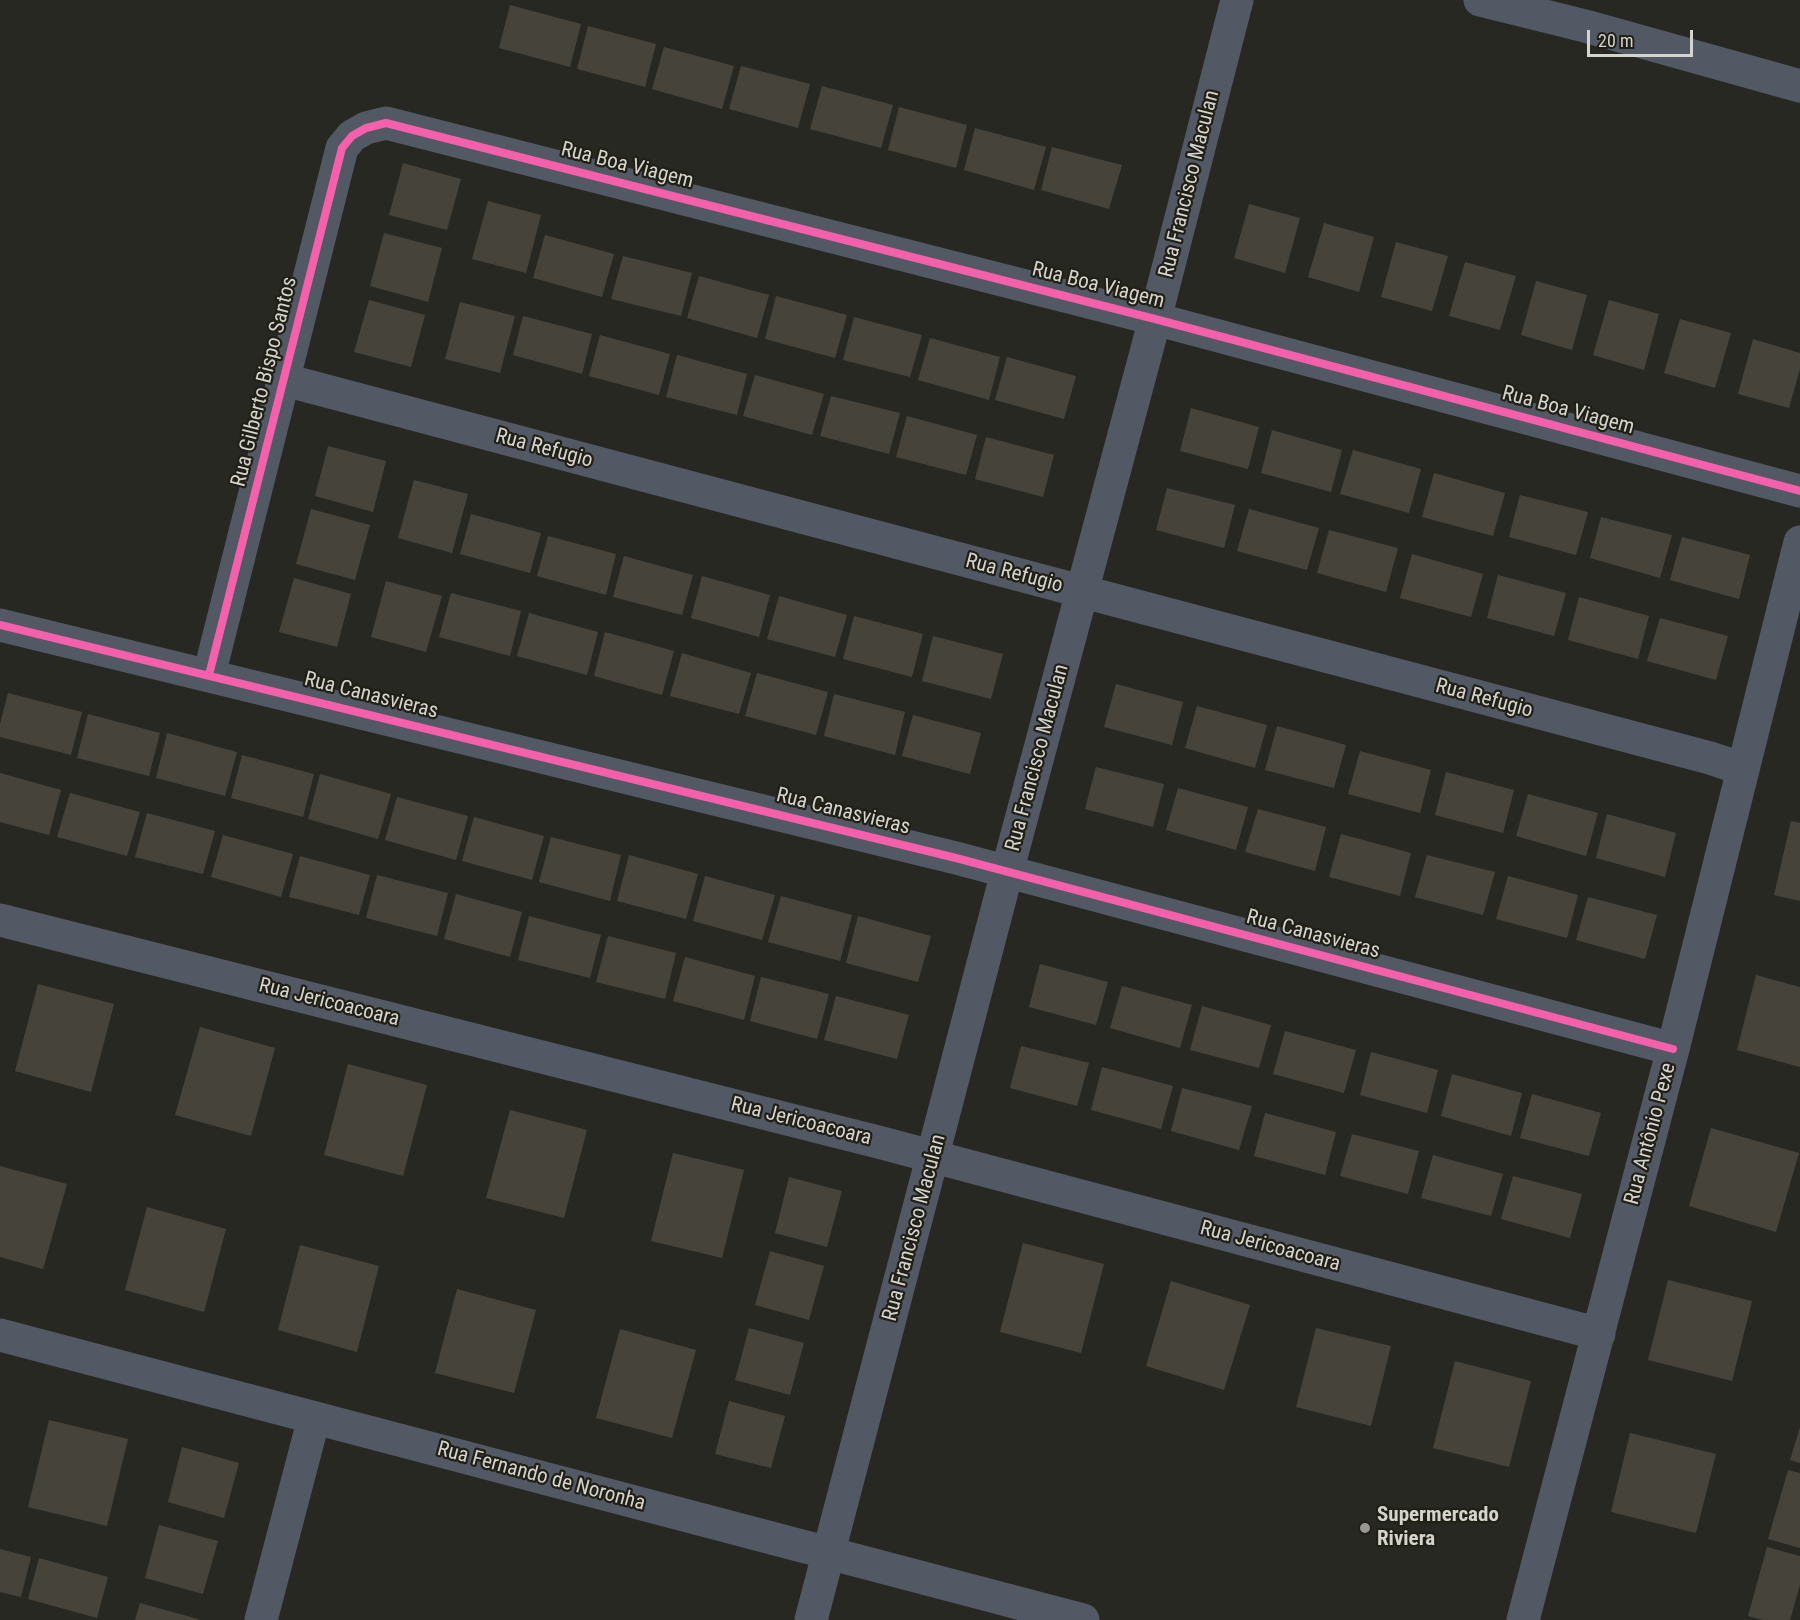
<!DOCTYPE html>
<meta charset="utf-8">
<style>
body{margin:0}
#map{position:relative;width:1800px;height:1620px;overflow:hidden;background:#282823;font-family:"Roboto Condensed",sans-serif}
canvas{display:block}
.scale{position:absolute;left:1587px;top:30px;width:106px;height:27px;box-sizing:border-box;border:3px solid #d4d3cd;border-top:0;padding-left:8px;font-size:18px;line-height:21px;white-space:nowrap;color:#d4d3cd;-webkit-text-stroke:4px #212017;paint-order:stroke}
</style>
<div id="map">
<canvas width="1800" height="1620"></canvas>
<div class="scale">20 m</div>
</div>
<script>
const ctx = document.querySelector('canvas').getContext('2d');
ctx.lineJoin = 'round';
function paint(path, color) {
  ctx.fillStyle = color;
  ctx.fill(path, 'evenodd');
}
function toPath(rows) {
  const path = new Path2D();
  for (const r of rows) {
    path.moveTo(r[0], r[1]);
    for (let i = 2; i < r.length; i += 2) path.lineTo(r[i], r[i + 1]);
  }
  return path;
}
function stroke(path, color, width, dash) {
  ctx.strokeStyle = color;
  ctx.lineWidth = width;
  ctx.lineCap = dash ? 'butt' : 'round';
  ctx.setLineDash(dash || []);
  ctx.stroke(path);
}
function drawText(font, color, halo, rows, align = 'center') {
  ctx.font = font + ' "Roboto Condensed",sans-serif';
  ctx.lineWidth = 4.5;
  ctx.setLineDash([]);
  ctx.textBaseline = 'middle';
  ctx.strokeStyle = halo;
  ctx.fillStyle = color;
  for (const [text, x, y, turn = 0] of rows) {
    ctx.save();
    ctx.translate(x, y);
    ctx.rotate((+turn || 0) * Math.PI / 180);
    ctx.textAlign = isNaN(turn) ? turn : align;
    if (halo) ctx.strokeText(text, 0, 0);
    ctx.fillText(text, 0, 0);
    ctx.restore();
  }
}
const building = toPath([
 [510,5,581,24,570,67,499,48],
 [588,26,656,44,645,87,577,69],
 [664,47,734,66,722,109,652,89],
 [741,66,810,84,798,128,729,109],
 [822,86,893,105,881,148,810,129],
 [899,107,967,125,956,168,888,150],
 [975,128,1046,147,1034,190,964,170],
 [1052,147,1122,165,1109,209,1041,190],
 [403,163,461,179,447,230,389,215],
 [488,201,541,215,526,273,472,259],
 [1249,204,1300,218,1285,273,1234,258],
 [1324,223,1374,237,1359,292,1308,277],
 [384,233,442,248,428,302,370,286],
 [545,235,614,254,602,297,533,278],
 [1396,242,1448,256,1432,311,1381,297],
 [623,256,692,273,681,316,611,299],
 [1465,262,1516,276,1500,330,1449,316],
 [699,276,769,295,757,338,687,318],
 [1536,281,1587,295,1572,350,1521,335],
 [776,296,847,315,835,358,765,339],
 [369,300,425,315,411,367,354,352],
 [1609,300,1659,314,1644,370,1593,355],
 [460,302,515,316,500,373,445,359],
 [523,316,592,334,582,374,513,355],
 [854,317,922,335,910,377,843,360],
 [1680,319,1731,333,1715,388,1664,373],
 [600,335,670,354,659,395,589,376],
 [930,338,1000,357,989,400,918,380],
 [1753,339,1800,353,1800,369,1789,408,1738,394],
 [677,355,747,374,737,415,666,397],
 [1007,357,1076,376,1064,419,995,400],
 [755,375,824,394,812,435,743,416],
 [831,396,900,413,889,454,820,436],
 [1191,408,1259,427,1248,469,1180,451],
 [907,416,977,435,966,475,896,457],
 [1272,430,1342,450,1331,492,1261,473],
 [986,437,1054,455,1043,497,975,479],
 [328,446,386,461,373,512,315,496],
 [1353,450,1421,469,1409,513,1340,494],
 [1434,473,1505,493,1493,536,1422,517],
 [414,480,468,494,452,553,398,538],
 [1167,488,1235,505,1224,548,1156,530],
 [1520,495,1588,512,1576,555,1509,537],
 [311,509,370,525,355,580,296,564],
 [1249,509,1319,528,1307,570,1237,551],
 [471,514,541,533,530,573,460,554],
 [1601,517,1672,535,1660,578,1590,558],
 [1329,530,1398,548,1386,592,1317,573],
 [548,536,616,554,606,595,537,576],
 [1682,537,1750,555,1739,599,1670,580],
 [1412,554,1483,574,1471,617,1400,598],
 [624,556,693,575,682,615,613,597],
 [1498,575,1566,593,1554,636,1487,618],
 [702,576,770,595,759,637,691,618],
 [294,578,351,594,337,647,279,632],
 [386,581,442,596,426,652,371,637],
 [451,593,521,611,510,656,439,637],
 [779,596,847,615,835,657,767,639],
 [1579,597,1649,616,1638,659,1568,640],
 [529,613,598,632,587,675,517,656],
 [854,616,923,634,912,677,843,659],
 [1660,618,1728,636,1716,680,1647,661],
 [605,632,674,651,662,695,594,676],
 [933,636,1003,654,991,699,922,681],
 [682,653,751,673,739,714,670,696],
 [757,673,828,692,816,735,745,716],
 [1116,684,1183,702,1172,745,1104,727],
 [8,693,82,712,71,755,0,737,0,724],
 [834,694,905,712,895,755,824,736],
 [1197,706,1267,725,1255,768,1185,748],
 [88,714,160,733,149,776,77,758],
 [913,715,981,733,970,774,902,756],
 [1277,726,1346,745,1334,788,1265,770],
 [167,733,237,752,225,796,156,778],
 [1360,751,1431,770,1420,813,1348,794],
 [242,755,314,774,303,817,231,798],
 [1096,767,1164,784,1153,827,1085,809],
 [1446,772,1514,790,1503,833,1435,815],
 [0,773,61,790,49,835,0,822],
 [320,774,391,794,378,839,308,819],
 [1178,788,1248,807,1236,850,1166,830],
 [70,793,140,812,127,856,57,837],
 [1528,794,1598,813,1586,856,1516,836],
 [397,797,468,816,456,860,385,840],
 [1258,809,1326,827,1315,871,1245,852],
 [147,813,215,831,203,874,135,857],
 [1607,814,1676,833,1665,877,1596,858],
 [474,817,544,836,532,880,462,861],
 [1791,821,1800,823,1800,901,1774,895],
 [1341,834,1411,853,1400,896,1329,877],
 [223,835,293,854,281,897,211,877],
 [551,837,621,855,610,901,539,882],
 [629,855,698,874,686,919,617,901],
 [1427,855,1495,872,1483,915,1415,897],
 [300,856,370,875,359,915,289,897],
 [377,875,448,893,437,936,366,918],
 [705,876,775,895,762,940,693,921],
 [1508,876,1578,895,1567,938,1496,919],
 [456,894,522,912,510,957,444,939],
 [781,896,852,915,840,961,768,942],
 [1588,897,1657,915,1645,959,1576,940],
 [529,916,601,935,590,978,518,960],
 [858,916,931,936,918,982,846,963],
 [608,936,676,953,665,999,596,982],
 [685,957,755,976,744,1020,673,1001],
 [1040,964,1108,982,1096,1025,1029,1007],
 [1756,975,1800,987,1800,1067,1737,1050],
 [761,977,829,994,817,1039,750,1021],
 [38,984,114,1004,91,1092,15,1071],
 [1122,986,1192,1005,1180,1048,1110,1028],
 [836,996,909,1015,897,1059,824,1040],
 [1202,1006,1271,1025,1259,1068,1190,1050],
 [200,1027,275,1048,251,1136,175,1115],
 [1285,1031,1356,1050,1344,1093,1273,1074],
 [1021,1046,1089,1063,1077,1106,1010,1088],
 [1371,1052,1438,1070,1427,1113,1360,1095],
 [348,1064,427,1085,403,1176,324,1155],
 [1102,1067,1173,1086,1161,1129,1091,1110],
 [1452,1074,1522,1093,1511,1136,1441,1116],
 [1182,1088,1252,1106,1239,1150,1171,1131],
 [1532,1094,1601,1113,1589,1156,1520,1138],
 [510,1110,587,1130,564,1218,486,1198],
 [1265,1113,1336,1132,1325,1175,1254,1156],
 [1711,1128,1799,1153,1776,1232,1689,1206],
 [1352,1134,1419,1151,1408,1194,1340,1176],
 [673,1153,744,1170,722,1258,651,1241],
 [1433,1155,1503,1174,1491,1216,1421,1198],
 [0,1166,67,1184,43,1269,0,1257],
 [1513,1176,1582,1194,1570,1238,1501,1219],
 [789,1177,842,1191,827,1247,775,1233],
 [147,1207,226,1229,204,1312,125,1290],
 [1023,1243,1104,1264,1081,1353,1000,1332],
 [300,1245,379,1266,357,1352,278,1330],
 [770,1251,824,1266,809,1320,755,1305],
 [1668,1280,1752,1301,1732,1381,1648,1360],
 [1171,1281,1250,1305,1224,1390,1146,1366],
 [457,1289,536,1310,514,1393,435,1373],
 [749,1328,804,1343,790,1395,735,1380],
 [1316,1328,1391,1346,1371,1426,1296,1407],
 [620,1329,696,1350,672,1438,596,1418],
 [1455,1361,1531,1381,1509,1467,1433,1448],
 [729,1401,785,1416,771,1468,715,1454],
 [49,1420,128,1439,107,1526,28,1507],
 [1800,1427,1800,1463,1790,1460],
 [1630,1433,1716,1454,1696,1533,1611,1512],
 [182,1447,239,1463,224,1518,168,1502],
 [1788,1470,1800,1473,1800,1548,1768,1539],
 [159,1525,218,1541,203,1594,145,1578],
 [1767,1547,1800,1556,1800,1585,1790,1620,1763,1620,1748,1616],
 [0,1549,31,1557,21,1597,0,1592],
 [39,1558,108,1577,97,1618,28,1599],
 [140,1603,198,1619,197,1620,135,1620]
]);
const street = toPath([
 [1480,0,1585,26,1800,86],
 [285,380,1710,758,1743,769],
 [0,625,956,858,1673,1049],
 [209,675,342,148,352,136,366,128,386,123,1155,319,1800,491],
 [0,920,882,1143,1599,1334],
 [0,1335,1083,1620],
 [261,1620,314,1418],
 [811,1620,1007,872,1155,319,1237,0],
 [1523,1620,1673,1049,1800,542]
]);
const cycleway = toPath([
 [0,625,956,858,1673,1049],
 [209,675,342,148,352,136,366,128,386,123,1155,319,1800,491]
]);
const markers = [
 [1365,1528,6,"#989792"]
];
const streetNames = [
 ["Rua Boa Viagem",627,166,14],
 ["Rua Francisco Maculan",1190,184,-76],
 ["Rua Boa Viagem",1098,286,14],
 ["Rua Gilberto Bispo Santos",265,382,-76],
 ["Rua Boa Viagem",1568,411,15],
 ["Rua Refugio",544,449,15],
 ["Rua Refugio",1014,574,15],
 ["Rua Canasvieras",371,696,14],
 ["Rua Refugio",1484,699,15],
 ["Rua Francisco Maculan",1038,758,-75],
 ["Rua Canasvieras",843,812,14],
 ["Rua Canasvieras",1313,935,15],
 ["Rua Jericoacoara",329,1003,14],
 ["Rua Jericoacoara",801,1122,14],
 ["Rua Antônio Pexe",1651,1134,-75],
 ["Rua Francisco Maculan",915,1228,-75],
 ["Rua Jericoacoara",1270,1247,15],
 ["Rua Fernando de Noronha",541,1477,15]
];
const poiNames = [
 ["Supermercado",1377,1516],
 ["Riviera",1377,1540]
];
paint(building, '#46443a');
stroke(street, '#525965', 33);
stroke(cycleway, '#f560ab', 8);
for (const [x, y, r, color] of markers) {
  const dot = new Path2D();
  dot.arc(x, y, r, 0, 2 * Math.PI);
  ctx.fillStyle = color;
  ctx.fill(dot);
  stroke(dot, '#212017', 2);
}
drawText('21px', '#d4d3cd', '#212017', streetNames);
drawText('bold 21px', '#d4d3cd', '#212017', poiNames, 'left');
</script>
